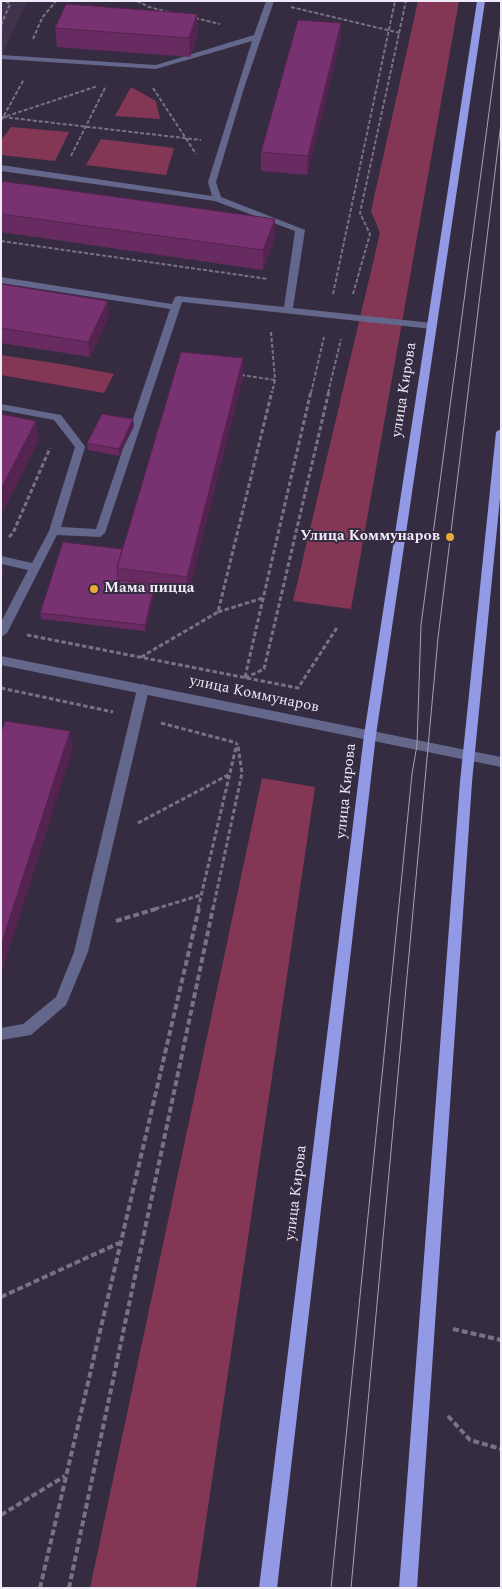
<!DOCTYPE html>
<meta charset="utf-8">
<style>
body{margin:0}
#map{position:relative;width:502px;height:1589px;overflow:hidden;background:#362c41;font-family:Spectral,serif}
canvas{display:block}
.frame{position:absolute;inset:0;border:2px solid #f0ebf8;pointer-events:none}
</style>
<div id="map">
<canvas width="502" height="1589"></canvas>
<div class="frame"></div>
</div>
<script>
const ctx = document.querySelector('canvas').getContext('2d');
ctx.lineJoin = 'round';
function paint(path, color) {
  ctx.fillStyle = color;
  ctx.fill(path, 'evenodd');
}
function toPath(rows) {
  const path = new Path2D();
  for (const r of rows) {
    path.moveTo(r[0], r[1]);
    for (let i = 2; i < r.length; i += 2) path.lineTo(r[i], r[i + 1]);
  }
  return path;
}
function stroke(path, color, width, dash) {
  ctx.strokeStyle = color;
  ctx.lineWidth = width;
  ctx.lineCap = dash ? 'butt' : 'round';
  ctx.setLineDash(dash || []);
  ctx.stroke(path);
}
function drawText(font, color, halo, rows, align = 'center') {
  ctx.font = font + ' Spectral,serif';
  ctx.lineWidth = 4;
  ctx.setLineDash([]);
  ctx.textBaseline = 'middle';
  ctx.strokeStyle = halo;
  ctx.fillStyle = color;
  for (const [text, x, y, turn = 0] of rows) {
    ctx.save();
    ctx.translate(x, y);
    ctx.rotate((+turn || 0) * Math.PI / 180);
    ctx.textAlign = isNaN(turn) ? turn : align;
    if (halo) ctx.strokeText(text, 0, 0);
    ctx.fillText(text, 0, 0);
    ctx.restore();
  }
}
const built = toPath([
 [1,1,27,1,1,58]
]);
const green = toPath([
 [418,1,459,1,351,609,293,601,380,233,371,211],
 [131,87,156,101,160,119,115,116],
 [11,127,69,132,55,161,1,155,1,140],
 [101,139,174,148,166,175,86,165],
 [1,355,60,364,114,374,104,393,1,375],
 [262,778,315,787,196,1588,90,1588]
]);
const pathFar2 = toPath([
 [137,1,149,7,172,13],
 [291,7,400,33],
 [195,18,220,24],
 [1,25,10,4,5,1],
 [33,39,42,18,56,1],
 [153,88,196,154],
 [3,117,201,140],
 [1,118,98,86],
 [1,121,24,79],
 [71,156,106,86],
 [1,241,268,279],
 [333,294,395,1],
 [353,294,370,234,360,213,406,1],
 [271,332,275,380,272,393],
 [241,375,275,380],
 [311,393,324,337],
 [328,393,341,339]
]);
const pathFar1 = toPath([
 [9,537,13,533,50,448],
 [218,612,263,598],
 [27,635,298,688,338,626],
 [141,657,218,612,272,391],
 [245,677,311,391],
 [245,678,264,669,329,391],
 [1,688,113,712],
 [161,723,237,743],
 [138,823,230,774],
 [155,909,201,895],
 [198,909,237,743],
 [213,909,242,773,238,746]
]);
const path = toPath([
 [116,921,159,908],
 [1,1297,119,1243],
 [453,1329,501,1340],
 [448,1416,470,1440,501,1449],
 [1,1515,65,1476],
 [40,1588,199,908],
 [69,1588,213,908]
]);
const service = toPath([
 [266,1,274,1,244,88,216,182,221,197,305,230,293,308,432,323,437,326,432,329,182,302,105,533,100,537,57,535,7,633,1,637,1,622,28,570,1,564,1,556,32,563,49,531,75,447,54,420,1,410,1,404,61,415,84,445,85,447,61,527,96,529,170,309,1,283,1,277,172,304,175,297,178,296,284,307,295,231,215,201,1,171,1,165,212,196,208,182,252,41,156,69,2,59,1,55,156,65,254,35,266,1],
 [143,684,147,686,149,689,88,952,66,1005,31,1035,1,1040,1,1028,23,1024,56,997,74,952,137,689,139,686,143,684]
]);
const tertiary = toPath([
 [1,656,501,757,501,767,1,665,1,656]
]);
const primary = toPath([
 [477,1,485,1,376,735,277,1588,259,1588,364,735,477,1],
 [501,429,501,488,472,782,417,1588,399,1588,460,782,496,432,501,429]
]);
const tram = toPath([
 [331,1588,412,774,417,745,421,625,501,22],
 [351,1588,438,638,501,123]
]);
const wall = toPath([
 [197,14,198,33,190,57,57,47,55,28],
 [341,23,340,42,307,175,261,171,261,152],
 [1,181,275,238,263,270,1,232],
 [1,284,109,316,90,357,1,343],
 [243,377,188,595,155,591,145,631,42,619,40,613,122,549],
 [133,419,134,426,119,456,88,450,87,443]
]);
const shadedWall = toPath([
 [197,14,198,33,190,57,189,38],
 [341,23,340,42,307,175,308,156],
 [275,219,275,238,263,270,263,250],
 [108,301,109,316,90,357,88,342],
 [243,358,243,377,188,595,187,577],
 [133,419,134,426,119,456,119,449],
 [36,421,39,440,1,516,1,489],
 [3,567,4,573,1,578,1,569],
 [155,584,156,591,145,631,145,625],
 [70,731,73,748,1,975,1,945]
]);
const building = toPath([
 [66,4,197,14,189,38,55,28,66,4],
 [298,20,341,23,308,156,261,152,298,20],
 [1,181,275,219,263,250,1,214,1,181],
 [1,284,108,301,88,342,1,328,1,284],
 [181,352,243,358,187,577,117,568,181,352],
 [1,414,36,421,1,489,1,414],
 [102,414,133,419,119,449,87,443,102,414],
 [63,542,122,549,117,568,118,580,155,584,145,625,40,613,63,542],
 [5,721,70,731,1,945,1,733,5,721]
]);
const markers = [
 [450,537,5,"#eaaa38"],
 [94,589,5,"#eaaa38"]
];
const streetNames = [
 ["улица Кирова",405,390,-81],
 ["улица Коммунаров",254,695,12],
 ["улица Кирова",347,791,-84],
 ["улица Кирова",297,1193,-83]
];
const poiNames = [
 ["Улица Коммунаров",440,537],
 ["Мама пицца",104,589,"left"]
];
paint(built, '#40334e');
paint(green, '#843755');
stroke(pathFar2, '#7a7284', 2, [4, 2]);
stroke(pathFar1, '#7a7284', 3, [4.5, 2.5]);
stroke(path, '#7a7284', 4, [6, 3]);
paint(service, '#62678b');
paint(tertiary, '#62678b');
paint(primary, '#929ae5');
stroke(tram, '#a8a1b1', 1);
paint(wall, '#682b61');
paint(shadedWall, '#55234f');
paint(building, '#793271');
stroke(building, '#55234f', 1);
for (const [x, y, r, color] of markers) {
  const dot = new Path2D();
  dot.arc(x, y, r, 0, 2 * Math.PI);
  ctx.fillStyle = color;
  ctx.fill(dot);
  stroke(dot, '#362c41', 2);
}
drawText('15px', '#f0ebf8', '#362c41', streetNames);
drawText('bold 15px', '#f0ebf8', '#362c41', poiNames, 'right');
</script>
